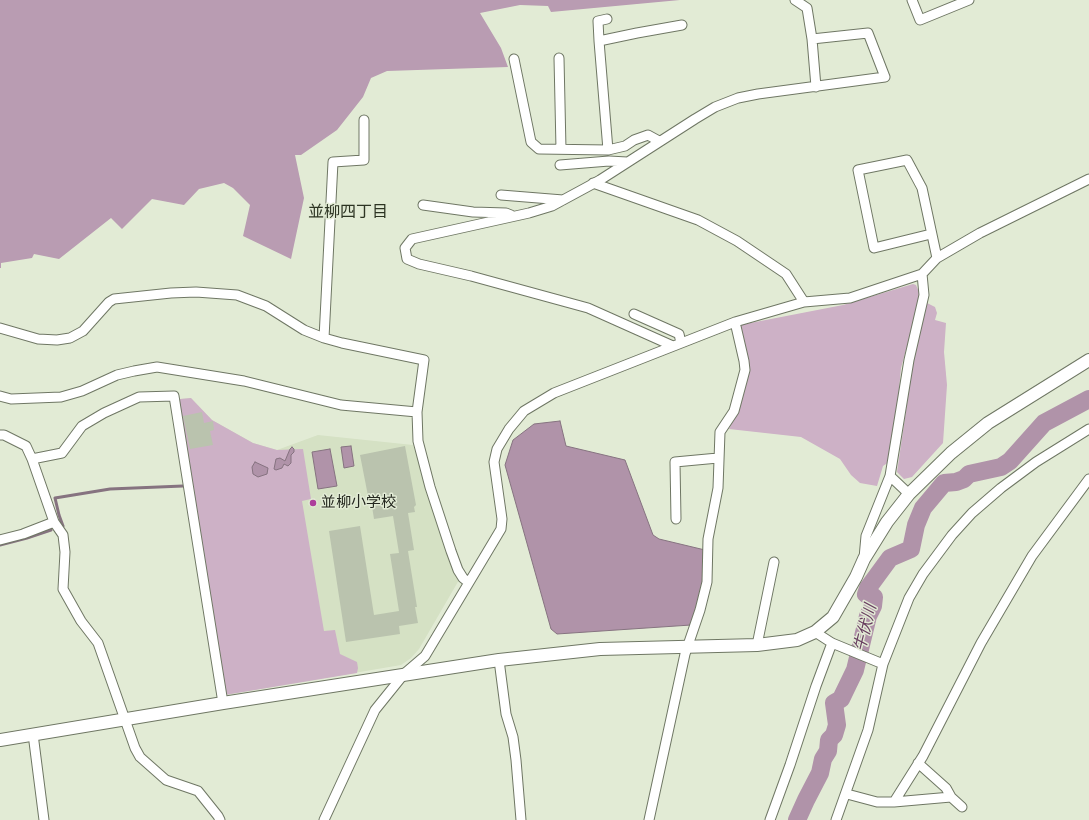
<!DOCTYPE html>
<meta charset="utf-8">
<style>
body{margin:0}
canvas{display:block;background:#e2ebd5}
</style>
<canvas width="1089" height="820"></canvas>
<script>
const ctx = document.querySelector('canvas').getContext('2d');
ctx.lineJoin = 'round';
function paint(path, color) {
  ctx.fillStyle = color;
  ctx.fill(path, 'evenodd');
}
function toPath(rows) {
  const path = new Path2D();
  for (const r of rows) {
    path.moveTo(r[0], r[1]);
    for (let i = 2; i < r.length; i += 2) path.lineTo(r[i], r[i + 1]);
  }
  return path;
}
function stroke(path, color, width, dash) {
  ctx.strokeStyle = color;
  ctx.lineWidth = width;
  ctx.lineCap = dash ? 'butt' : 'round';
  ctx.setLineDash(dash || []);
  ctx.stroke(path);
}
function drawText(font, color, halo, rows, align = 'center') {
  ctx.font = font + ' Signika,"Noto Sans JP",sans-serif';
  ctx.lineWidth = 3;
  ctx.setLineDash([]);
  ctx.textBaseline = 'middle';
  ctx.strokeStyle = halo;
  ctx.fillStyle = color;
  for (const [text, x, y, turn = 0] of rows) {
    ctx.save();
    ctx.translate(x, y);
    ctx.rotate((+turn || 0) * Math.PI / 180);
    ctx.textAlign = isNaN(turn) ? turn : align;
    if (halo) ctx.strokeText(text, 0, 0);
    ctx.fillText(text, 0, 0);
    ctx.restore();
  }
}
const built = toPath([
 [191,398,212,420,253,443,277,450,318,435,413,445,449,556,459,580,419,649,411,658,401,665,225,695,180,399]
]);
const green = toPath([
 [913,284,916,285,919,292,919,302,901,368,899,390,889,462,883,466,877,486,860,483,851,475,840,459,801,437,729,429,738,410,745,388,748,374,740,325,843,305],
 [927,303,935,307,937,313,935,320,946,323,944,352,947,385,943,443,912,477,904,479,897,472,914,356],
 [191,398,212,420,253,443,277,450,303,449,311,499,302,501,324,631,335,630,340,654,357,662,358,668,357,673,225,695,178,402,180,399]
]);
const forest = toPath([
 [0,0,680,0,551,12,548,6,520,5,480,13,501,48,508,67,387,71,371,78,363,97,337,130,301,155,295,155,304,198,291,259,243,236,250,205,233,188,224,183,199,189,184,205,152,199,122,229,111,218,59,259,34,254,32,258,1,263,1,268,0,268]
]);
const water = toPath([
 [560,421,566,446,625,460,653,535,659,539,705,550,704,581,691,625,557,634,551,629,505,465,513,440,534,424,560,421],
 [351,446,354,466,344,468,341,447,351,446],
 [292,447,294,449,294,452,291,455,291,463,288,466,284,464,282,468,276,470,274,469,276,459,280,458,285,461,290,449,292,447],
 [330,449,337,486,318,489,312,452,330,449],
 [255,462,268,468,267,474,258,477,253,474,252,467,255,462]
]);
const stream = toPath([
 [63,526,59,515,55,498,110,489,183,486],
 [0,545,27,538,51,530]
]);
const river = toPath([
 [797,820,806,800,820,773,823,759,828,751,829,740,834,735,837,725,834,703,841,699,855,670,868,616,873,606,874,597,870,597,866,594,868,588,890,558,911,549,916,525,923,508,944,483,956,482,964,479,969,474,1001,467,1010,461,1044,423,1089,399]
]);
const building = toPath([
 [202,412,204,423,213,421,214,430,210,431,213,445,190,449,183,416],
 [405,446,416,505,414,507,415,512,408,513,414,550,408,551,417,607,415,607,418,623,399,626,400,634,346,642,329,531,360,526,374,615,399,611,390,554,399,553,393,516,374,519,371,500,369,501,360,455]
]);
const street = toPath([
 [795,0,807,8,812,39,816,87],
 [912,0,920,20,969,0],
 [599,41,598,21,607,19],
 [559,58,561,149],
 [514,59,531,142,539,149,608,150,625,146,634,140,648,135,659,141],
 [608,150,599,41,637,33,682,25],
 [560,165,609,161,627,162],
 [593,183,698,220,737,241,786,274,804,302],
 [501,195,563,200],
 [423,205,473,212,506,213,511,215],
 [931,234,874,248,858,170,907,160,922,188,937,258],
 [634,314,679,334,681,343],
 [0,328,38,339,57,340,70,338,83,331,109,302,114,299,171,293,196,292,237,295,266,306,304,330,324,338,342,343,424,360,417,412,418,441,430,487,451,551,458,570,463,578,468,582],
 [324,338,333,162,364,160,364,120],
 [673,346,588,308,471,276,419,264,407,259,405,248,412,239,529,213,552,206,600,180,695,119,715,107,738,98,758,94,885,77,868,33,812,39],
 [0,396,11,399,61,397,82,391,117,375,134,371,157,367,244,381,341,405,417,412],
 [0,435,4,435,26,446,32,459,54,522,63,535,65,552,63,589,81,621,98,643,135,748,140,757,166,780,198,791,218,816,220,820],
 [32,459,62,453,82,426,104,413,139,397,174,396,223,703],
 [890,476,909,494],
 [676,519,675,462,718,458],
 [0,540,23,534,54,522],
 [864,558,866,536,890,476,909,360,924,295,922,274],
 [815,632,832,643,883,664],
 [757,645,774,562],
 [499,660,506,714,513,737,516,760,521,820],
 [33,734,44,820],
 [918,763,946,788,951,797,962,807],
 [847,794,877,802,894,802,923,756,981,643,1032,556,1089,479],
 [894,802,951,797],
 [324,820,375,710,404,674,425,656,501,529,502,519,494,462,497,449,509,429,524,411,554,393,735,322,804,302,850,298,922,274,937,258,980,233,1089,179],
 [649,820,685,654,700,610,707,582,708,539,718,488,720,432,734,411,745,370,744,361,735,322],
 [770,820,790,765,816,686,832,643],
 [836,820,868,730,883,664,909,598,923,574,952,535,972,513,1001,488,1036,462,1089,429]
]);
const secondary = toPath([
 [0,740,223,703,499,660,600,649,757,645,797,640,815,632,833,617,856,577,864,559,887,522,909,494,951,453,988,423,1089,360]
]);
const markers = [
 [313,503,4,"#ad3e9b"]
];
const poiNames = [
 ["並柳小学校",321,503]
];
const neighbourhoodNames = [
 ["並柳四丁目",348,213]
];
const waterNames = [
 ["牛伏川",866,628,-76]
];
paint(built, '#d5e1c4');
paint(green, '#cdb1c6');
paint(forest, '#b99cb2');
paint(water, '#b093a9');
stroke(water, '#867380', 1);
stroke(stream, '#867380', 3);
stroke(river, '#b093a9', 18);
paint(building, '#bac3ae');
stroke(street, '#6f7764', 11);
stroke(secondary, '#6f7764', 14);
stroke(street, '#fff', 9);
stroke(secondary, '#fff', 12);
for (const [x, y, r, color] of markers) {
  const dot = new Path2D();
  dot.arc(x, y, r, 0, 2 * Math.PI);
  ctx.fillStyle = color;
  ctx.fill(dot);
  stroke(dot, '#e2ebd5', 1.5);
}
drawText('15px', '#24271f', '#e2ebd5', poiNames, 'left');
drawText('16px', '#2d3423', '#e2ebd5', neighbourhoodNames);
drawText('italic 16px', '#683e60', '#e2ebd5', waterNames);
</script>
